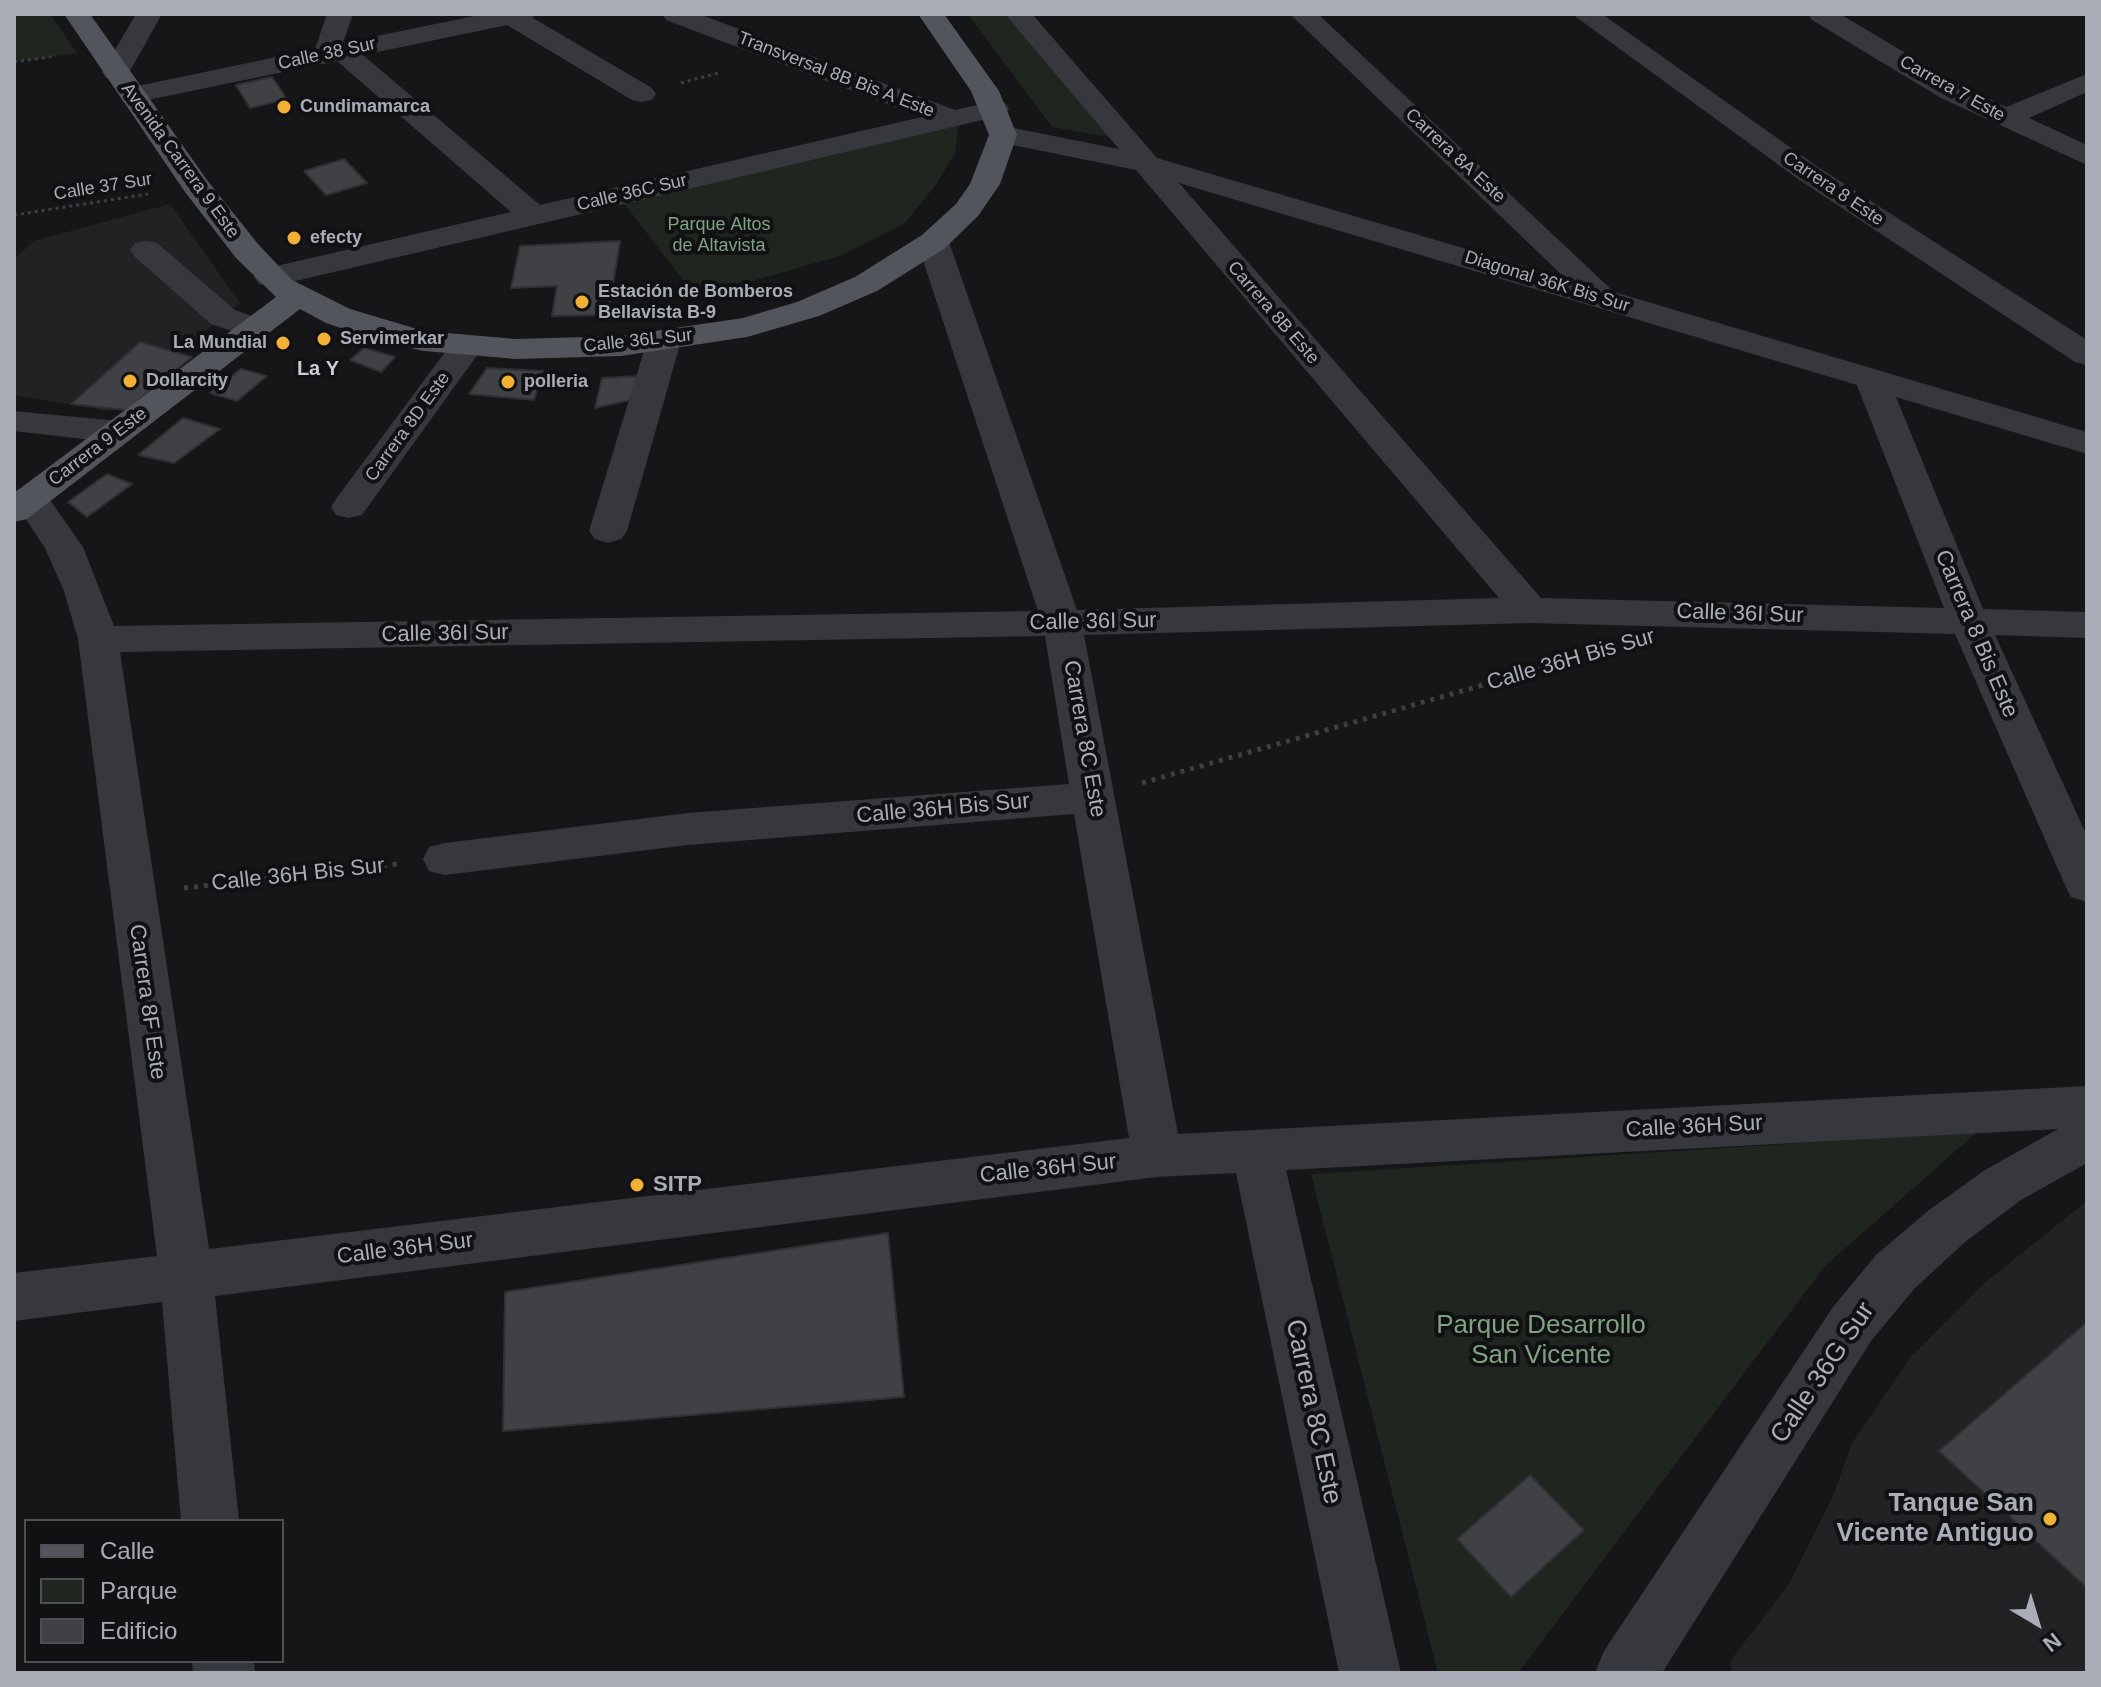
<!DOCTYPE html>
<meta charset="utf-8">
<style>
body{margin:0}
#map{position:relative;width:2101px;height:1687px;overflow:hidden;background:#161618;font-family:Helvetica,sans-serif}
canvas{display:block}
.frame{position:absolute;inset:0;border:16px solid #a8adb8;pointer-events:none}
.legend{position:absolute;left:24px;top:1519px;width:260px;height:144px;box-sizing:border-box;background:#111113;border:2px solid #4d4f55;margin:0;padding:10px 14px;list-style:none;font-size:24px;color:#a8adb8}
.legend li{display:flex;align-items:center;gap:16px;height:40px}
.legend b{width:40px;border:2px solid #4d4f55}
.north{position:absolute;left:1997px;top:1583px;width:80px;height:80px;-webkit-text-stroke:6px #111113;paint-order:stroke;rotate:142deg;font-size:22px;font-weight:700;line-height:32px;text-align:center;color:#a8adb8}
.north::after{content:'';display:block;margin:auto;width:28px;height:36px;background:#a8adb8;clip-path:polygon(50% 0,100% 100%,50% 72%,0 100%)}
</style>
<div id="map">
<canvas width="2101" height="1687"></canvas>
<div class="frame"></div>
<ul class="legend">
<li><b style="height:10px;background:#53555c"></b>Calle</li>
<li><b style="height:22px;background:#1e261f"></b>Parque</li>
<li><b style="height:22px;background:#404145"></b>Edificio</li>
</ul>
<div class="north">N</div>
</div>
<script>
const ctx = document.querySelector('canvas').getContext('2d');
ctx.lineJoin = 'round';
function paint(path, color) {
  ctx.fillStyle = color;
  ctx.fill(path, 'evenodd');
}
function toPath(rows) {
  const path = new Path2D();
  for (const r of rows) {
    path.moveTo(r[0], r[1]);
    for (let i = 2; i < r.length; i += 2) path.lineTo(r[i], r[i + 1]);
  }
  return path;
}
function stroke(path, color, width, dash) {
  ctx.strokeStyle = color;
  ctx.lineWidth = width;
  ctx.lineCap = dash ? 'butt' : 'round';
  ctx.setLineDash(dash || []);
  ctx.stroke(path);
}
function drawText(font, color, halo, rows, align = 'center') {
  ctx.font = font + ' Helvetica,sans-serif';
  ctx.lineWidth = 8;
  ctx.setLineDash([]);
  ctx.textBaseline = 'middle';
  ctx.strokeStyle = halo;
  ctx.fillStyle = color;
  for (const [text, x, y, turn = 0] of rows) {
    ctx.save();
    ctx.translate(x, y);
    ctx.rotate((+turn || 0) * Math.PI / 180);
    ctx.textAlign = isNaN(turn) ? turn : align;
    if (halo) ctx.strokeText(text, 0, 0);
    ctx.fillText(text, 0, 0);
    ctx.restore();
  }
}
const built = toPath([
 [170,204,240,303,108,411,14,395,14,259,34,241],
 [2087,1201,2087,1673,1732,1673,1730,1661,1788,1586,1833,1496,1852,1443,1911,1357,1982,1285]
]);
const green = toPath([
 [14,14,50,14,77,53,14,62],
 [968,14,1032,14,1142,143,1052,127],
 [959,123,955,153,935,186,904,224,840,256,696,297,623,202],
 [1977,1132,1825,1266,1518,1673,1438,1673,1311,1174]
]);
const building = toPath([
 [272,77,287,99,250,108,236,85,272,77],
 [344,159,367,183,326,195,304,171,344,159],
 [620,241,608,315,552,316,557,286,511,288,520,246,620,241],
 [140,342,192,357,126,410,71,404,140,342],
 [364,348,395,357,381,372,350,360,364,348],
 [487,368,543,371,534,400,469,394,487,368],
 [241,369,267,376,237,401,210,393,241,369],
 [641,376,639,398,595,408,602,378,641,376],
 [183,418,220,429,174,463,138,455,183,418],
 [107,474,132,484,87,517,68,502,107,474],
 [888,1233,904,1397,503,1431,505,1292,888,1233],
 [2087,1322,2087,1588,1939,1451,2087,1322],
 [1530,1475,1584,1530,1511,1597,1457,1539,1530,1475]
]);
const pathFar2 = toPath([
 [14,62,56,56],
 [681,83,718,73],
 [14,215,148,194]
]);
const pathFar1 = toPath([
 [1563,662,1578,658]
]);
const path = toPath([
 [1142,783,1570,660],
 [184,888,397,864]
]);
const minor = toPath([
 [136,14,162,14,126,78,116,80,106,78,102,72,136,14],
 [327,14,353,14,343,43,484,14,535,14,533,18,652,88,656,94,652,100,642,102,632,100,507,25,363,55,540,205,922,117,666,20,662,14,699,14,955,110,995,101,1005,103,1009,109,1005,115,995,117,270,287,259,284,254,277,259,270,511,212,337,61,133,103,123,101,119,95,123,89,133,87,315,49,327,14],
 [1005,14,1032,14,1157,158,1565,278,1290,14,1318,14,1614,292,2087,432,2087,454,1896,397,1983,609,2087,612,2087,638,1995,635,2087,836,2087,902,2071,897,2065,885,1955,634,1530,623,1084,635,1178,1134,2087,1086,2087,1163,2021,1200,1965,1242,1914,1289,1871,1341,1662,1673,1595,1673,1604,1651,1833,1307,1876,1255,1929,1210,1985,1170,2058,1129,1286,1170,1401,1673,1339,1673,1236,1173,1157,1177,215,1296,239,1521,181,1521,162,1302,14,1321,14,1273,157,1256,78,639,64,591,45,548,14,501,17,490,30,487,43,490,83,547,114,626,1038,611,917,242,922,235,933,233,944,235,949,242,1077,610,1499,598,1136,170,993,141,989,135,993,129,1003,126,1119,149,1005,14],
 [1179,183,1857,385,1944,608,1541,598,1179,183],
 [1045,636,1069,784,688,813,445,843,429,847,423,859,429,871,445,875,688,845,1074,814,1129,1138,209,1249,120,652,1045,636],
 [1572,14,1602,14,1818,167,2087,340,2087,365,2075,362,1798,179,1572,14],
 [1808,14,1840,14,1961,86,2006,107,2087,74,2087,92,2029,118,2087,145,2087,165,1941,98,1812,20,1808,14],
 [146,241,157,243,235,310,266,321,270,328,266,335,254,338,211,324,135,257,130,250,135,243,146,241],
 [664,331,676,334,681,341,627,531,621,539,608,543,595,539,589,531,647,341,652,334,664,331],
 [466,337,478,340,483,347,362,515,349,518,336,515,331,507,336,499,454,340,466,337],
 [14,411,118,421,130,425,136,432,130,439,118,443,14,431,14,411],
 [192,1661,254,1661,255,1673,193,1673,192,1661]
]);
const major = toPath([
 [64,14,90,14,207,180,258,244,292,280,350,309,424,331,516,339,621,336,743,318,797,302,855,277,922,235,956,204,970,184,989,135,971,91,918,14,944,14,999,91,1017,135,1000,184,978,216,944,249,877,291,819,316,747,337,621,356,516,359,424,351,380,341,326,323,300,309,27,519,14,522,14,493,276,297,236,258,185,192,64,14]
]);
const markers = [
 [284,107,8,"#f2b134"],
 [294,238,8,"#f2b134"],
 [582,302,8,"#f2b134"],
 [324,339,8,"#f2b134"],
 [283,343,8,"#f2b134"],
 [130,381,8,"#f2b134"],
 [508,382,8,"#f2b134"],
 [637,1185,8,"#f2b134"],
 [2050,1519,8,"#f2b134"]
];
const farStreetnames = [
 ["Calle 38 Sur",327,54,-12],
 ["Transversal 8B Bis A Este",836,75,21],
 ["Carrera 7 Este",1952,89,29],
 ["Carrera 8A Este",1455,156,43],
 ["Avenida Carrera 9 Este",180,161,54],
 ["Calle 37 Sur",103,187,-9],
 ["Carrera 8 Este",1833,189,34],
 ["Calle 36C Sur",632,193,-13],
 ["Diagonal 36K Bis Sur",1547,282,17],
 ["Carrera 8B Este",1273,313,49],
 ["Calle 36L Sur",638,341,-6],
 ["Carrera 8D Este",408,427,-54],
 ["Carrera 9 Este",98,447,-37]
];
const farPoinames = [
 ["Cundimamarca",300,107],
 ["efecty",310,238],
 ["Estación de Bomberos",598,292],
 ["Bellavista B-9",598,313],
 ["Servimerkar",340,339],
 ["La Mundial",267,343,"right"],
 ["Dollarcity",146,381],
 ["polleria",524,382]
];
const farParknames = [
 ["Parque Altos",719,225],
 ["de Altavista",719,246]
];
const farNeighbourhoodnames = [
 ["La Y",318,369]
];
const streetNames = [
 ["Calle 36I Sur",1740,614,2],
 ["Calle 36I Sur",1093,622,-1],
 ["Calle 36I Sur",445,634,-1],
 ["Carrera 8 Bis Este",1976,634,67],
 ["Calle 36H Bis Sur",1571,660,-16],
 ["Carrera 8C Este",1084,739,80],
 ["Calle 36H Bis Sur",943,809,-5],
 ["Calle 36H Bis Sur",298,875,-6],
 ["Carrera 8F Este",147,1002,82],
 ["Calle 36H Sur",1694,1127,-3],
 ["Calle 36H Sur",1048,1169,-6],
 ["Calle 36H Sur",405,1249,-7]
];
const poiNames = [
 ["SITP",653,1185]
];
const nearParknames = [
 ["Parque Desarrollo",1541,1326],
 ["San Vicente",1541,1356]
];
const nearStreetnames = [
 ["Calle 36G Sur",1823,1373,-56],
 ["Carrera 8C Este",1313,1412,78]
];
const nearPoinames = [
 ["Tanque San",2034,1504],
 ["Vicente Antiguo",2034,1534]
];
paint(built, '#222225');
paint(green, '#1e261f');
paint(building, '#404145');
stroke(building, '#303034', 2);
stroke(pathFar2, '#3d3f44', 3, [3, 4]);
stroke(pathFar1, '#3d3f44', 4, [3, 5]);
stroke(path, '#3d3f44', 5, [4, 6]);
paint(minor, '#37383d');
paint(major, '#53555c');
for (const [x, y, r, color] of markers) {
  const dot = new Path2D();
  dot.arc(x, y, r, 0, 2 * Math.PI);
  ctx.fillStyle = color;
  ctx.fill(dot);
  stroke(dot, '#111113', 3);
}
drawText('18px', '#a8adb8', '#111113', farStreetnames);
drawText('bold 18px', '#a8adb8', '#111113', farPoinames, 'left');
drawText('18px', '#7fa381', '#111113', farParknames);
drawText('bold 20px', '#c9ccd4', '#111113', farNeighbourhoodnames);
drawText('22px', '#a8adb8', '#111113', streetNames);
drawText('bold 22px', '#a8adb8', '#111113', poiNames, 'left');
drawText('26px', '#7fa381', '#111113', nearParknames);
drawText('26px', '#a8adb8', '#111113', nearStreetnames);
drawText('bold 26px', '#a8adb8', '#111113', nearPoinames, 'right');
</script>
